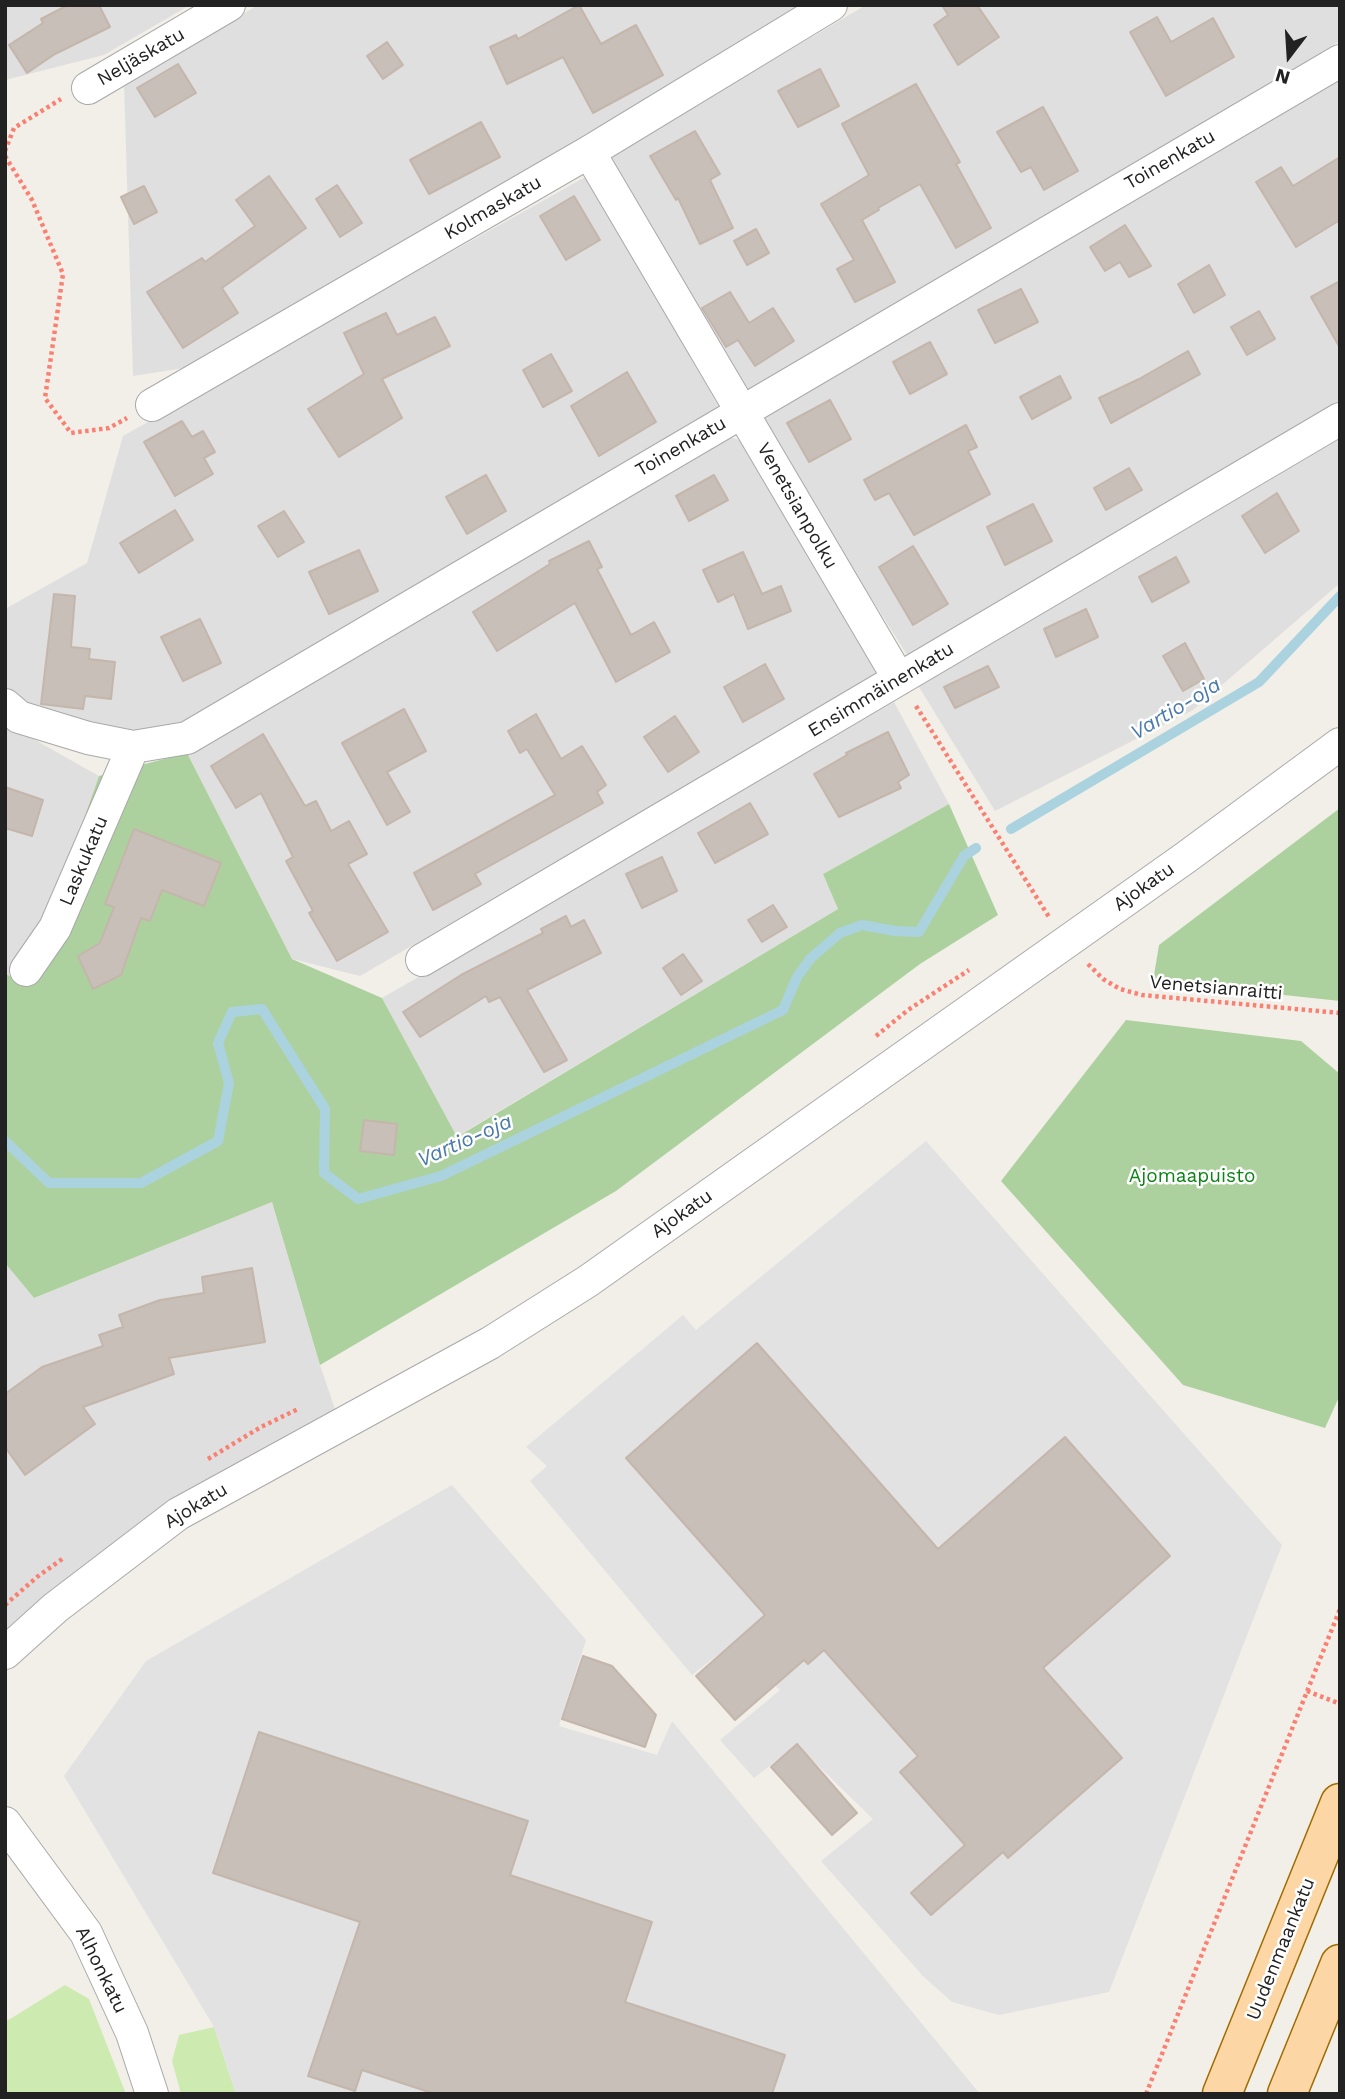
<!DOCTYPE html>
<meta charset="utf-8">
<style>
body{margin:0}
#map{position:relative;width:1345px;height:2099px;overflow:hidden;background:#f2efe9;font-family:"Work Sans",sans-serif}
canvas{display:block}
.frame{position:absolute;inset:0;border:7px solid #222;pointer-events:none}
.north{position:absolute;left:1254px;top:21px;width:70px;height:70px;-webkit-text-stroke:5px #fff;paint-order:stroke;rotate:197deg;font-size:19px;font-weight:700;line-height:28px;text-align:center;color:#222}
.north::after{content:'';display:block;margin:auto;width:24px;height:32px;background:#222;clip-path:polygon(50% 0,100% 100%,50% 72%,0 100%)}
</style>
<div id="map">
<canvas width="1345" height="2099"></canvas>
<div class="frame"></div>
<div class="north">N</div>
</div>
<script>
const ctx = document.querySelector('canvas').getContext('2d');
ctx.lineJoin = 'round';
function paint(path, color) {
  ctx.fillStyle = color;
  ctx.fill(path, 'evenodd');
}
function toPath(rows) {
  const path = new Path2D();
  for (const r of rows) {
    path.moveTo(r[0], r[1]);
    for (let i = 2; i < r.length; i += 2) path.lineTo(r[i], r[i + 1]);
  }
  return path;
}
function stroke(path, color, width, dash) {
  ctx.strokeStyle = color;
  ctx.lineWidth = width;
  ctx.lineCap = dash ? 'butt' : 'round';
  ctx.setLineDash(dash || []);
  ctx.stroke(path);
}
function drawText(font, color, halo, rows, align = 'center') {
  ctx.font = font + ' "Work Sans",sans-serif';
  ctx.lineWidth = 5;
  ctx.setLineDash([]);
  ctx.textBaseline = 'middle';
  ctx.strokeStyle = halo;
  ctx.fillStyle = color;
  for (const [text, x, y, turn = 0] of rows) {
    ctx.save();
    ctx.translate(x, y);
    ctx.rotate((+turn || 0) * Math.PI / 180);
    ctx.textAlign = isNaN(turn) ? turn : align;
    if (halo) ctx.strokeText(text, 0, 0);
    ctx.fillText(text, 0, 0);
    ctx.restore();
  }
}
const residential = toPath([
 [5,5,190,5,104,55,5,80],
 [258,5,805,5,190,367,133,376,124,84],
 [866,5,1340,5,1340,41,746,394,606,159],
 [1340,76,1340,414,909,658,758,419],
 [587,176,720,409,184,722,136,730,92,726,27,709,5,688,5,609,87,563,123,436],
 [1340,433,1340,583,1193,710,995,811,916,682],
 [725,436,746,442,877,674,360,976,292,959,187,753],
 [894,702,949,804,823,874,838,909,456,1137,382,998],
 [5,723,99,776,26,983,5,974],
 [272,1202,320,1365,338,1418,5,1644,5,1263,34,1298]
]);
const grass = toPath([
 [65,1985,89,1999,126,2094,5,2094,5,2022],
 [214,2027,236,2094,181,2094,172,2061,179,2035]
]);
const forest = toPath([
 [187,753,292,959,382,998,457,1137,838,909,823,874,949,804,998,915,920,964,616,1191,320,1365,272,1202,34,1298,5,1263,5,974,26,982,99,776],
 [1340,808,1340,1001,1153,981,1159,945],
 [1126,1020,1301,1041,1340,1074,1340,1395,1325,1428,1183,1385,1001,1181]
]);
const parking = toPath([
 [926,1141,1282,1545,1109,1992,999,2015,952,2002,923,1976,821,1861,873,1819,797,1745,754,1778,720,1740,780,1690,732,1644,692,1675,530,1481,547,1466,526,1447,683,1315,696,1330],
 [1065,1438,1043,1668,1122,1758,1009,1858,1003,1852,931,1915,911,1893,983,1830,901,1772,918,1756,824,1650,807,1664,626,1458,938,1549],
 [452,1485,586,1640,559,1726,657,1755,672,1721,980,2094,772,2094,785,2055,625,2002,651,1922,510,1875,528,1821,260,1732,213,1873,360,1922,308,2076,355,2091,362,2070,435,2094,236,2094,214,2027,64,1776,146,1661]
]);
const stream = toPath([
 [1011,829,1259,682,1340,596],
 [5,1141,49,1183,141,1183,218,1141,229,1083,218,1043,232,1012,262,1009,325,1109,324,1173,358,1199,441,1176,783,1010,797,977,811,958,840,933,862,925,895,931,919,932,964,856,976,848]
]);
const building = toPath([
 [68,5,99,5,110,27,55,54,27,73,9,45,43,23,41,19,68,5],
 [579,5,601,44,636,25,663,75,593,113,563,57,507,84,490,47,516,35,518,39,579,5],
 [942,5,977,5,999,37,958,65,934,25,948,15,942,5],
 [1157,17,1171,42,1213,18,1234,57,1166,96,1130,32,1157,17],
 [387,42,403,65,383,79,367,56,387,42],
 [178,64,196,93,155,117,137,88,178,64],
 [820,69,839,106,798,127,778,91,820,69],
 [916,84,960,162,956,164,991,228,956,248,920,184,878,208,879,210,862,220,895,282,855,302,837,269,854,260,821,204,869,175,842,124,916,84],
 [1043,107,1078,171,1044,190,1031,167,1021,172,997,132,1043,107],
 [481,122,500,157,429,194,410,160,481,122],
 [695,131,720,174,710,180,733,228,700,244,678,198,676,200,650,156,695,131],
 [1340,157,1340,220,1296,247,1256,182,1281,167,1293,186,1340,157],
 [269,176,306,228,222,288,238,313,183,348,147,292,202,258,205,262,255,226,236,200,269,176],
 [337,185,362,223,340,237,316,199,337,185],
 [144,186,157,212,134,224,121,197,144,186],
 [574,196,600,240,566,260,540,216,574,196],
 [1125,225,1151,266,1129,277,1120,262,1105,271,1090,247,1125,225],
 [756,229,769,253,747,265,734,241,756,229],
 [1209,265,1225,295,1194,313,1178,284,1209,265],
 [1340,281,1340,348,1311,297,1340,281],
 [1021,289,1038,322,995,343,978,310,1021,289],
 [730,292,749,323,773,308,794,341,755,366,738,340,726,347,702,308,730,292],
 [1259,311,1275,339,1247,355,1231,327,1259,311],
 [386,313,397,335,435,317,450,346,382,379,402,418,339,457,308,409,364,374,344,333,386,313],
 [930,342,947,374,910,394,893,362,930,342],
 [1188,351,1200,374,1111,423,1099,398,1139,379,1188,351],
 [551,354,572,391,543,407,523,370,551,354],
 [627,372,656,422,599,456,571,406,627,372],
 [1060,376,1071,398,1032,419,1020,397,1060,376],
 [830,400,851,439,809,462,787,423,830,400],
 [182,421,192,437,203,431,215,452,204,458,213,474,175,496,144,442,182,421],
 [966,425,977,447,968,451,990,494,914,535,889,493,875,500,864,480,966,425],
 [1129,468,1142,490,1106,510,1094,488,1129,468],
 [486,475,506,511,467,534,446,497,486,475],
 [714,475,728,500,689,521,676,496,714,475],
 [1277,493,1299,531,1265,553,1242,516,1277,493],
 [1033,504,1052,541,1005,565,987,527,1033,504],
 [175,510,193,540,139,573,120,543,175,510],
 [284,511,304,542,278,557,258,526,284,511],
 [589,541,602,567,597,569,631,635,654,622,670,652,616,682,575,603,497,651,473,612,550,564,549,561,589,541],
 [913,546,948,604,913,625,879,567,913,546],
 [359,550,378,591,329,614,309,572,359,550],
 [743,552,762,594,781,586,791,611,748,629,734,594,718,602,703,570,743,552],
 [1176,557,1189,582,1152,602,1139,577,1176,557],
 [54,594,75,596,71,647,90,649,89,659,115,662,111,699,85,696,83,709,41,704,54,594],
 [1086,609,1098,637,1056,657,1044,629,1086,609],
 [200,619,221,663,183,681,161,637,200,619],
 [1185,643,1204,679,1183,691,1163,656,1185,643],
 [765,664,784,699,743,722,724,687,765,664],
 [988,666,999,687,955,708,944,687,988,666],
 [404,709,426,751,387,772,410,812,387,825,342,743,404,709],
 [536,714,561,759,582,746,606,785,597,792,603,803,475,874,481,884,433,910,414,873,555,795,527,749,520,753,508,731,536,714],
 [675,716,699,752,668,772,644,737,675,716],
 [888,732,909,775,898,782,901,788,839,817,814,774,847,755,846,753,888,732],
 [263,734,305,806,316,801,331,831,349,821,367,854,348,864,388,932,337,961,309,913,313,911,286,861,293,857,261,793,236,808,211,766,263,734],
 [5,787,43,800,32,836,5,828,5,787],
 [750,803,768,834,715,863,698,833,750,803],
 [134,829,221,863,204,906,162,890,150,921,141,918,121,975,93,989,78,956,100,943,114,907,105,904,134,829],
 [662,857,677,891,642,908,626,874,662,857],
 [773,905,787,927,762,942,748,920,773,905],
 [566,916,571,927,584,920,601,953,527,990,567,1060,544,1072,500,997,489,1002,486,996,420,1037,403,1012,461,975,543,933,541,929,566,916],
 [683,954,702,981,681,995,663,968,683,954],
 [364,1120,397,1124,394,1155,360,1151,364,1120],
 [252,1268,265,1342,169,1358,174,1374,83,1407,95,1424,25,1475,5,1447,5,1394,42,1367,103,1346,99,1335,123,1327,119,1315,160,1300,204,1293,202,1277,252,1268],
 [757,1343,938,1549,1065,1437,1170,1556,1043,1668,1122,1758,1008,1858,1003,1852,931,1915,911,1893,965,1845,900,1772,918,1756,824,1650,808,1664,804,1660,735,1720,696,1676,765,1615,626,1458,757,1343],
 [583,1656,612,1666,656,1715,645,1747,562,1719,583,1656],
 [259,1732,528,1821,510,1875,652,1922,625,2002,785,2055,772,2094,435,2094,362,2070,355,2091,308,2076,360,1922,213,1873,259,1732],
 [797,1744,857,1813,832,1835,771,1767,797,1744]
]);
const path = toPath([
 [5,151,14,128,61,99],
 [5,156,32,200,63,274,45,398,71,433,109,428,127,418],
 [916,706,1049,917],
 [1088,964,1103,979,1120,989,1142,995,1340,1013],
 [876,1036,908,1010,969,970],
 [208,1459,261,1427,298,1409],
 [5,1605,37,1577,65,1557],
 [1307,1691,1338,1703],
 [1146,2094,1340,1609]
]);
const minor = toPath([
 [88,88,229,5],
 [589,152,899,679],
 [152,405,589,152,831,5],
 [5,705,19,717,88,738,133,747,187,738,1340,61],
 [422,960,1340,419],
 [26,970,55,928,133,747],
 [5,1653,55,1608,178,1514,490,1343,588,1281,1185,858,1340,744],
 [5,1823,86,1933,132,2033,152,2094]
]);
const major = toPath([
 [1222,2094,1340,1803],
 [1287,2094,1340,1964]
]);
const streetNames = [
 ["Neljäskatu",141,57,-30],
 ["Toinenkatu",1170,160,-30],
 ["Kolmaskatu",493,208,-30],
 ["Toinenkatu",681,447,-30],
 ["Venetsianpolku",797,506,60],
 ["Ensimmäinenkatu",881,690,-31],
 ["Laskukatu",84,861,-67],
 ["Ajokatu",1144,887,-35],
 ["Venetsianraitti",1216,988,5],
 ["Ajokatu",682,1214,-35],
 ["Ajokatu",196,1506,-31],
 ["Uudenmaankatu",1281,1949,-68],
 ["Alhonkatu",101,1970,64]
];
const parkNames = [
 ["Ajomaapuisto",1192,1176]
];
const waterNames = [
 ["Vartio-oja",1176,709,-31],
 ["Vartio-oja",465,1141,-24]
];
paint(residential, '#e0dfdf');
paint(grass, '#cdebb0');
paint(forest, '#add19e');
paint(parking, '#e2e2e2');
stroke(stream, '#aad3df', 10);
paint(building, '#c7bfb8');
stroke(building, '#c4b6ab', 2);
stroke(minor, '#a9a9a9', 34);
stroke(major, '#a06b00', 41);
stroke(path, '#fa8072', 4.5, [3.5, 3.5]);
stroke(minor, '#fff', 32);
stroke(major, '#fcd6a4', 38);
drawText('19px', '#222', '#fff', streetNames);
drawText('19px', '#0c8416', '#fff', parkNames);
drawText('italic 21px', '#4a7aab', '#fff', waterNames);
</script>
